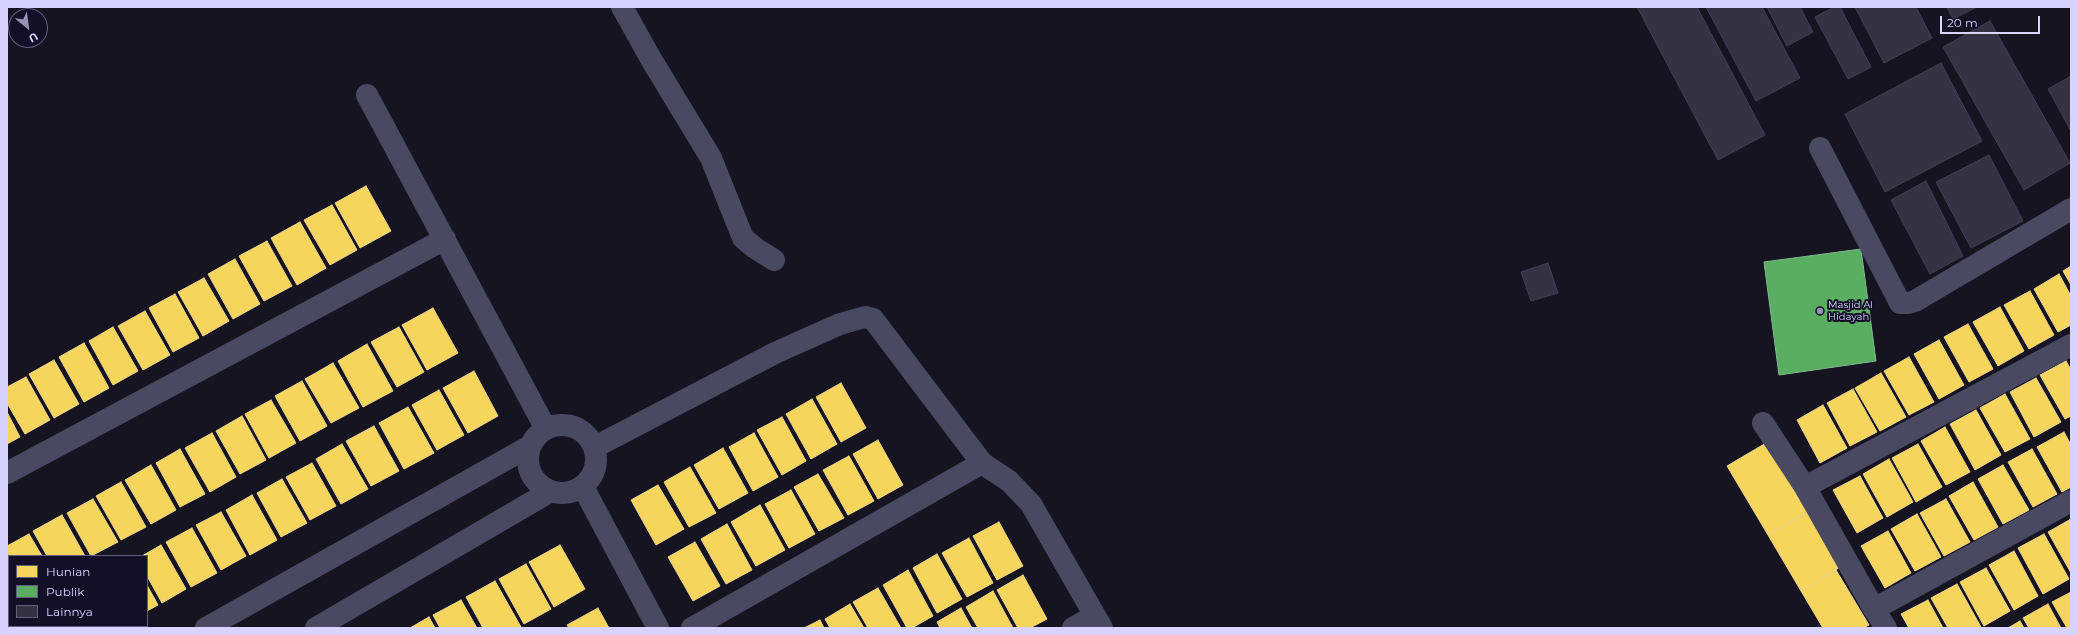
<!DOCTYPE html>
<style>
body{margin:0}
#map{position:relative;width:2078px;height:635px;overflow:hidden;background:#161421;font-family:Montserrat,sans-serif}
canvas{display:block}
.frame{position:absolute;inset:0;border:8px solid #d9d4ff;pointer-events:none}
.legend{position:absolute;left:8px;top:555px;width:140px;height:72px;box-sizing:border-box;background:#130f26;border:1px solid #625e7d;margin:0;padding:5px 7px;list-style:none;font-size:12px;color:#d9d4ff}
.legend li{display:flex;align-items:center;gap:8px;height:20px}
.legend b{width:20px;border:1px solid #625e7d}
.north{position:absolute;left:8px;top:8px;width:40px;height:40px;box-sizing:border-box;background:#130f26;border:1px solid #625e7d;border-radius:50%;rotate:151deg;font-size:11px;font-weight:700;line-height:16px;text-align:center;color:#d9d4ff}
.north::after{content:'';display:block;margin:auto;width:14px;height:18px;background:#9591b1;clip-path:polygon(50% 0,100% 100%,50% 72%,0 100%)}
.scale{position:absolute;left:1940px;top:16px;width:100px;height:18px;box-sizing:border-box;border:2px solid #d9d4ff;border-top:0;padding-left:5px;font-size:12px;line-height:14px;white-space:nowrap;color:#d9d4ff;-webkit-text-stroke:3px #130f26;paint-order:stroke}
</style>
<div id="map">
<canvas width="2078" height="635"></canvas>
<div class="frame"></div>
<ul class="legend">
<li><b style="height:11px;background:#f6d55c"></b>Hunian</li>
<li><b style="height:11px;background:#5aae61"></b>Publik</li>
<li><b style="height:11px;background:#343243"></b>Lainnya</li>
</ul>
<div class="north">U</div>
<div class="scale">20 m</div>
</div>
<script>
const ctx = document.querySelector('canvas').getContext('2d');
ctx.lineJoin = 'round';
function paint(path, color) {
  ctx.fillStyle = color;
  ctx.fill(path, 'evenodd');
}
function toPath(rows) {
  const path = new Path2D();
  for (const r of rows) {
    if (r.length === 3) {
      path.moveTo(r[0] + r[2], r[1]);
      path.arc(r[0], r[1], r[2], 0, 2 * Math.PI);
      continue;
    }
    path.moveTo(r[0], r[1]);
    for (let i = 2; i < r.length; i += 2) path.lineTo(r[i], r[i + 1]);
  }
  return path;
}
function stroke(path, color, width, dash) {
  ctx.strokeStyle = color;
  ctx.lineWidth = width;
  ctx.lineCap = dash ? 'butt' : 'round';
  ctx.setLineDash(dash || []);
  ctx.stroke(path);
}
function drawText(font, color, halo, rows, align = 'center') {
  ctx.font = font + ' Montserrat,sans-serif';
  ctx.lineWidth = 4;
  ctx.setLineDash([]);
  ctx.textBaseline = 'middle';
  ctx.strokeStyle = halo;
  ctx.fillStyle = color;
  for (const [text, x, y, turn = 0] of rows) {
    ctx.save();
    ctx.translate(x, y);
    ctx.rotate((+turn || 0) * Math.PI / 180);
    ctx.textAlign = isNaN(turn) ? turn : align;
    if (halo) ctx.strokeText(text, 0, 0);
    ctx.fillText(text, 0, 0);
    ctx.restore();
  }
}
const homes = toPath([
 [366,186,391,231,360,248,335,203,366,186],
 [332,205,357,250,330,265,304,220,332,205],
 [300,222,326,268,297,285,271,238,300,222],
 [267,241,292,286,264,301,239,256,267,241],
 [235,259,260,304,233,319,208,274,235,259],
 [2071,266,2071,285,2063,271,2071,266],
 [2059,274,2071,296,2071,325,2058,332,2034,289,2059,274],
 [204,278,229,321,203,336,178,292,204,278],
 [2030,291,2054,335,2029,349,2004,305,2030,291],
 [175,294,199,338,173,352,149,308,175,294],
 [2000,307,2024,351,1998,366,1973,322,2000,307],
 [433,308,458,353,427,370,402,325,433,308],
 [145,311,170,355,143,370,118,326,145,311],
 [1968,324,1993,369,1969,382,1944,337,1968,324],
 [113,327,138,371,113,385,89,341,113,327],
 [399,327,424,372,397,387,371,342,399,327],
 [1939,340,1964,385,1939,399,1914,354,1939,340],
 [84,343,109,388,84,402,59,357,84,343],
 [367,344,393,391,363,407,338,361,367,344],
 [1909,357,1934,402,1909,415,1884,371,1909,357],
 [54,360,79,404,54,418,29,374,54,360],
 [2066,361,2071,370,2071,416,2065,419,2040,375,2066,361],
 [333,363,359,408,331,423,305,379,333,363],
 [474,371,498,416,468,433,443,388,474,371],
 [1881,373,1906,417,1880,431,1855,388,1881,373],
 [26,377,50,420,25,434,7,403,7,387,26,377],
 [2036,378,2061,422,2034,437,2010,392,2036,378],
 [302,381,327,426,300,441,275,396,302,381],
 [841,383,866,428,841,442,816,397,841,383],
 [1853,389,1877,432,1850,446,1827,403,1853,389],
 [439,390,464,435,437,450,412,405,439,390],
 [2005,394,2030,439,2005,452,1980,408,2005,394],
 [812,399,837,444,811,459,786,414,812,399],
 [271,400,296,443,269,458,245,414,271,400],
 [1823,405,1847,448,1820,463,1797,420,1823,405],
 [408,407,434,453,404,469,379,423,408,407],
 [1976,410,2001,455,1975,470,1950,424,1976,410],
 [7,412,20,437,7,444,7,412],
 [242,416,266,460,240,474,216,431,242,416],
 [782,417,806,461,782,475,757,430,782,417],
 [374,426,399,471,371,486,346,441,374,426],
 [1945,427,1970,472,1946,485,1921,441,1945,427],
 [2064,432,2071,445,2071,487,2062,492,2037,447,2064,432],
 [212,433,236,477,210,492,185,448,212,433],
 [754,433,778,477,753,491,729,447,754,433],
 [878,440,903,485,878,499,853,454,878,440],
 [1766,443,1807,512,1768,535,1727,466,1766,443],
 [342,444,368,489,341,504,316,459,342,444],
 [1918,444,1942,487,1916,502,1892,458,1918,444],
 [723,448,748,493,719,509,694,465,723,448],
 [180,449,205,494,180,507,156,463,180,449],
 [2032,449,2057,494,2033,507,2008,462,2032,449],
 [849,456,874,501,848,515,823,470,849,456],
 [1889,459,1913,502,1887,517,1863,474,1889,459],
 [312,463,336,506,310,520,286,477,312,463],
 [151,465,176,510,151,524,125,480,151,465],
 [2003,465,2029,510,2003,524,1978,479,2003,465],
 [690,467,716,513,689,527,664,482,690,467],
 [818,474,844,518,819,531,794,487,818,474],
 [1860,476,1883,518,1857,533,1833,490,1860,476],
 [282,479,307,523,281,537,257,493,282,479],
 [121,482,146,527,121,540,96,496,121,482],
 [1973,482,1998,527,1974,540,1949,496,1973,482],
 [658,485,684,529,656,545,631,500,658,485],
 [791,490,815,534,789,548,765,504,791,490],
 [252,495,277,540,250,555,226,510,252,495],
 [93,499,118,542,91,556,67,513,93,499],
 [1946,499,1970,542,1944,556,1920,513,1946,499],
 [760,505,785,550,756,566,731,522,760,505],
 [1809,511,1842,566,1801,591,1768,535,1809,511],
 [221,512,246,556,221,570,196,525,221,512],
 [1917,514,1941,557,1915,571,1891,529,1917,514],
 [62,515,85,556,47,556,33,531,62,515],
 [2071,519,2071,573,2048,532,2071,519],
 [999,522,1023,566,997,580,973,536,999,522],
 [727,524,752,570,726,584,701,539,727,524],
 [192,528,217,573,191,587,166,542,192,528],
 [1888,531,1911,573,1885,588,1861,546,1888,531],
 [29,534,42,556,9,556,9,558,7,546,29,534],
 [2044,534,2069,579,2043,594,2018,548,2044,534],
 [969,538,993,583,967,597,942,553,969,538],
 [695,542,720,586,693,601,668,557,695,542],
 [161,545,186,589,162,603,147,576,147,556,142,556,161,545],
 [560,545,585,589,554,607,529,562,560,545],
 [2014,551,2038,596,2014,610,1989,565,2014,551],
 [937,554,962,599,937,613,913,568,937,554],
 [526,564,551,609,524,624,499,579,526,564],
 [1986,568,2010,611,1984,626,1960,582,1986,568],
 [908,570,933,616,912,628,907,628,883,585,908,570],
 [1836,570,1869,625,1863,628,1823,628,1801,591,1836,570],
 [1023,575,1047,619,1030,628,1018,628,997,590,1023,575],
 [495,581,521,627,518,628,483,628,466,597,495,581],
 [1957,584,1981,627,1978,628,1948,628,1931,598,1957,584],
 [147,585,158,605,147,611,147,585],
 [878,588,901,628,868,628,853,602,878,588],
 [993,591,1013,628,978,628,966,607,993,591],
 [2071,592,2071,628,2067,628,2052,602,2071,592],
 [461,600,477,628,440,628,433,615,461,600],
 [1928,600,1943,628,1909,628,1901,614,1928,600],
 [850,604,864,628,830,628,825,619,850,604],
 [2048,604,2061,628,2029,628,2023,618,2048,604],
 [598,608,609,628,569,628,567,625,598,608],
 [961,608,972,628,940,628,937,622,961,608],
 [429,617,435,628,410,628,429,617],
 [820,620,824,628,804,628,820,620],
 [2020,621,2024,628,2008,628,2020,621],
 [53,626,87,626,88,628,54,628,53,626],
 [92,626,119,626,116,628,93,628,92,626]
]);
const public = toPath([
 [1861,249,1876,361,1779,375,1764,262,1861,249]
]);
const building = toPath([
 [1637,7,1697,7,1765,135,1718,160,1637,7],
 [1706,7,1762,7,1800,78,1756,101,1706,7],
 [1767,7,1800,7,1813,32,1787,46,1767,7],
 [1834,7,1840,7,1871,67,1848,79,1815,17,1834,7],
 [1855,7,1916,7,1932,38,1884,63,1855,7],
 [1947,7,1977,7,1953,19,1947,7],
 [1990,21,2070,163,2024,190,1943,47,1990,21],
 [1941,63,1982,141,1885,192,1845,114,1941,63],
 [2071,76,2071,131,2048,89,2071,76],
 [1989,155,2023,221,1971,248,1936,182,1989,155],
 [1926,181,1963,256,1930,274,1891,200,1926,181],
 [1548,263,1558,293,1531,301,1521,272,1548,263]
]);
const minor = toPath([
 [622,7,651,59,711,158,743,238,755,248,774,260],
 [367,95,546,429],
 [1820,148,1900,303,1908,303,1915,301,2071,209],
 [1763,423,1805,487,1874,609,1886,628],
 [562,459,34],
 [595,447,775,353,840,324,865,317,873,319,982,463,1009,481,1031,504,1102,628],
 [7,473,445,239],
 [583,487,658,628],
 [1805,487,2071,345],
 [1874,609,2071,501],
 [206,628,530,446],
 [316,628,551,491],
 [692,628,982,463],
 [1073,628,1095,616]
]);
const markers = [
 [1820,311,4,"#9591b1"]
];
const poiNames = [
 ["Masjid Al",1828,305],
 ["Hidayah",1828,317]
];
paint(homes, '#f6d55c');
stroke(homes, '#edd58d', 1);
paint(public, '#5aae61');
stroke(public, '#80b990', 1);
paint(building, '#343243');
stroke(building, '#433f54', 1);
stroke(minor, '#4a4962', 22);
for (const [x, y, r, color] of markers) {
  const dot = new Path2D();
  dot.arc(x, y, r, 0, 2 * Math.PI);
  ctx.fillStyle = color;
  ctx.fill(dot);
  stroke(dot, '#130f26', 1.5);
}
drawText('10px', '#d9d4ff', '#130f26', poiNames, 'left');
</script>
